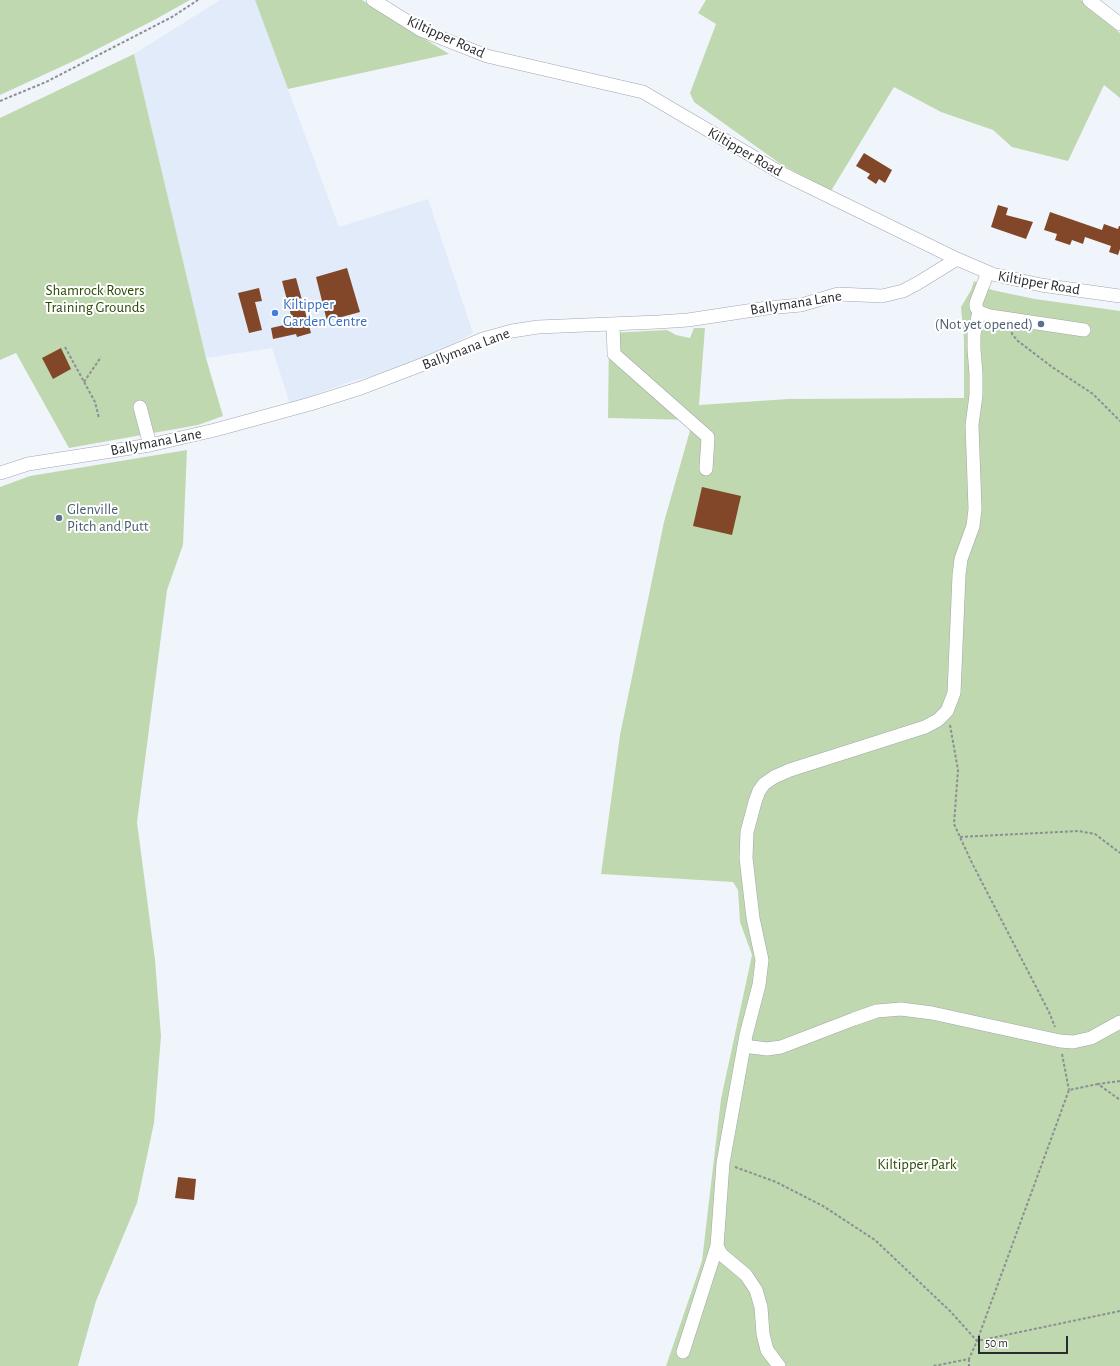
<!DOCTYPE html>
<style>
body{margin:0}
#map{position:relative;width:1120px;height:1366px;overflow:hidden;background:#f0f5fc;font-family:"Alegreya Sans",sans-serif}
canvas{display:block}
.scale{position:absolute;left:978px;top:1336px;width:90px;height:18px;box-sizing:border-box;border:2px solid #292b2e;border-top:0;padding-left:5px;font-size:12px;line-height:14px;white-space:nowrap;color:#292b2e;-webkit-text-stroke:3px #fff;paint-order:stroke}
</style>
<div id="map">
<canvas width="1120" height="1366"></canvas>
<div class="scale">50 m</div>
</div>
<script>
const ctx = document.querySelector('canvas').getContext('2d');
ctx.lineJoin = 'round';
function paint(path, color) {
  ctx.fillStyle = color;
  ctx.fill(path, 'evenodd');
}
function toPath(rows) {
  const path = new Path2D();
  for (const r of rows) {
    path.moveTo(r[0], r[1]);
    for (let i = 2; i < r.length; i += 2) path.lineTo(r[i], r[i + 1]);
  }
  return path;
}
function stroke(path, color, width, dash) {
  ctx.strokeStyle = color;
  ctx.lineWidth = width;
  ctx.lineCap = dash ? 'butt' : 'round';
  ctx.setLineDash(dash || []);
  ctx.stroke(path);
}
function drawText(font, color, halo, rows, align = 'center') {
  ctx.font = font + ' "Alegreya Sans",sans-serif';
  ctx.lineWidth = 4;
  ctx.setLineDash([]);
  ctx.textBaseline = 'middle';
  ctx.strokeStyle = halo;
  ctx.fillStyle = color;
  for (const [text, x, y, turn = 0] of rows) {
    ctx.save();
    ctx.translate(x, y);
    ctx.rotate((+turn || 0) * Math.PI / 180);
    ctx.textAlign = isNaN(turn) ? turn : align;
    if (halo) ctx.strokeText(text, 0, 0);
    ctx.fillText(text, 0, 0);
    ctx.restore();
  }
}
const built = toPath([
 [220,0,255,0,339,227,428,199,473,333,427,358,385,373,352,381,290,404,272,348,206,358,134,54]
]);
const green = toPath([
 [0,0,190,0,156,19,80,58,0,95],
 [255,0,362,0,449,54,288,89],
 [706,0,1081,0,1120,33,1120,98,1104,85,1068,161,1012,147,993,130,941,112,894,87,831,191,782,165,694,102,690,93,716,24,698,13],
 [134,54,206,358,223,416,198,425,69,448,16,353,0,360,0,118],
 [974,281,992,290,1035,299,1120,311,1120,1366,666,1366,702,1261,721,1099,752,955,740,922,738,890,733,882,601,874,620,735,664,522,693,420,608,418,609,333,667,330,676,335,690,338,694,328,705,328,699,405,788,399,964,398,964,341,961,307,971,290],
 [187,450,183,545,167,590,137,822,155,960,161,1036,154,1123,137,1203,96,1301,78,1366,0,1366,0,487,30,476]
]);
const building = toPath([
 [864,153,892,170,885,183,879,179,876,184,867,178,870,174,856,166],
 [998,205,1008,208,1006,215,1033,222,1026,239,991,227],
 [1050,212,1102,230,1104,224,1118,229,1119,226,1120,226,1120,249,1118,255,1109,252,1111,246,1085,237,1083,244,1072,240,1070,245,1055,240,1057,234,1044,230],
 [347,268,360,312,327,321,316,277],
 [296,278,311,333,297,337,296,334,273,339,271,328,293,323,282,281],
 [259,288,262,301,255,302,262,330,249,333,238,293],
 [61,348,71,369,53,379,42,358],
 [702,487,741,496,732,535,693,526],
 [178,1177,196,1179,194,1200,175,1198]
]);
const path = toPath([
 [0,101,46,82,172,17,198,0],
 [1012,332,1012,334,1018,341,1052,367,1093,394,1120,421],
 [65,347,95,402,99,418],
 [84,382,101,357],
 [950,725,958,770,954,824,972,863,1049,1012,1055,1027],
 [960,837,1078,831,1095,834,1120,853],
 [1062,1054,1069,1090],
 [1120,1081,1098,1084,1120,1100],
 [1098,1084,1069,1090,977,1341,1120,1311],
 [735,1167,776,1182,823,1206,875,1240,951,1312,977,1341,969,1359,933,1366],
 [969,1359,969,1366]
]);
const minor = toPath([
 [373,0,421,30,487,56,643,92,781,173,957,259,992,274,1041,285,1120,296],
 [1089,0,1120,24],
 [988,272,976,303,976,307,979,312,990,316,1084,330],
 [613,324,614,354,708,437,706,469],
 [140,407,150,445],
 [0,473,28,464,150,445,215,430,310,404,361,388,429,362,483,339,512,331,538,327,658,322,688,320,767,308,801,305,838,294,882,296,903,291,918,283,957,259],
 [744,1046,767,1049,781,1047,854,1019,877,1011,901,1009,932,1013,1060,1041,1073,1042,1091,1038,1120,1022],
 [717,1246,721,1254,746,1275,756,1290,761,1307,763,1334,767,1350,779,1366],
 [683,1352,717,1246,723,1163,746,1035,759,985,762,960,753,918,746,858,747,832,755,802,759,791,764,784,774,777,790,770,925,727,938,720,947,711,954,693,959,575,961,559,973,526,975,509,972,425,976,395,976,374,974,349,974,334,979,312]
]);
const markers = [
 [275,313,4,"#3f7fe0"],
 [1041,324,4,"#5c6f8a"],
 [59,518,4,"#5c6f8a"]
];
const streetNames = [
 ["Kiltipper Road",446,37,24],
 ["Kiltipper Road",745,152,30],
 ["Kiltipper Road",1039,283,10],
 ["Ballymana Lane",796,303,-9],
 ["Ballymana Lane",466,349,-21],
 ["Ballymana Lane",156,442,-11]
];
const parkNames = [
 ["Shamrock Rovers",95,290],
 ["Training Grounds",95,307],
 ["Kiltipper Park",917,1164]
];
const shopNames = [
 ["Kiltipper",283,304],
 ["Garden Centre",283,321]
];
const serviceNames = [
 ["(Not yet opened)",1033,324],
 ["Glenville",67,509,"left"],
 ["Pitch and Putt",67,526,"left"]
];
paint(built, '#e1ebf9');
paint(green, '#c0d8af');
paint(building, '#824728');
stroke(minor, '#a1a6ac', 14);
stroke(path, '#8c8f94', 2, [3, 2]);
stroke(minor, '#fff', 13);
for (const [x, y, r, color] of markers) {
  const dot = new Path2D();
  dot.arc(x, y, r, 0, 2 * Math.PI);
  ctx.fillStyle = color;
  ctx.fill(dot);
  stroke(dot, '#fff', 1.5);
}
drawText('15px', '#292b2e', '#fff', streetNames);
drawText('15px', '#2a4803', '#fff', parkNames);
drawText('15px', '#366cbe', '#fff', shopNames, 'left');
drawText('15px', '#4e5e75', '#fff', serviceNames, 'right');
</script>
